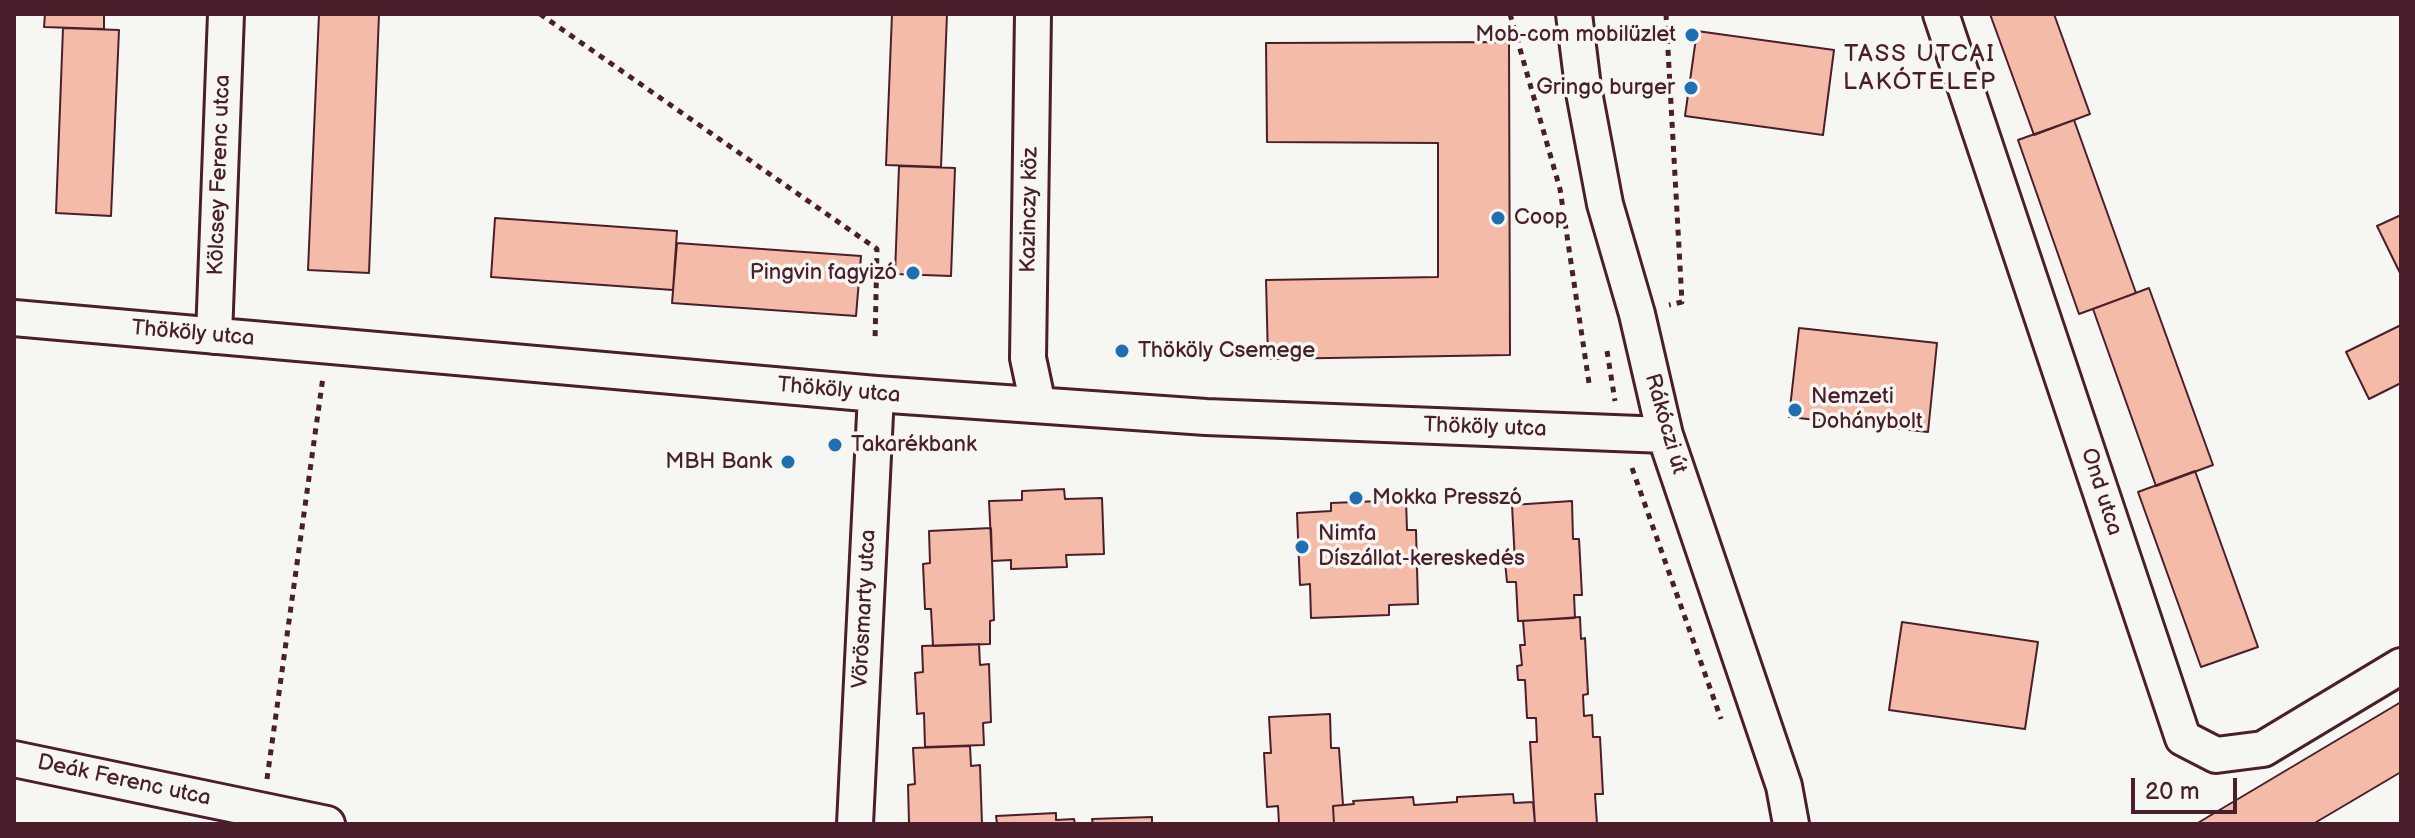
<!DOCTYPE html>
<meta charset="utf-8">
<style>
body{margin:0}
#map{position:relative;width:2415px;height:838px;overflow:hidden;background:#f6f6f2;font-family:"Balsamiq Sans",sans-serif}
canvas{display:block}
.frame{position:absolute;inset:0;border:16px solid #4a1f2b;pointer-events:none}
.scale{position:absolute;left:2131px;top:778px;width:106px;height:36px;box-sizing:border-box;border:4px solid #4a1f2b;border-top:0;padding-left:10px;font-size:24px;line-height:28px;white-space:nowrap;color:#4a1f2b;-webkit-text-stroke:6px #f6f6f2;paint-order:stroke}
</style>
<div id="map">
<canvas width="2415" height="838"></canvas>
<div class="frame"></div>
<div class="scale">20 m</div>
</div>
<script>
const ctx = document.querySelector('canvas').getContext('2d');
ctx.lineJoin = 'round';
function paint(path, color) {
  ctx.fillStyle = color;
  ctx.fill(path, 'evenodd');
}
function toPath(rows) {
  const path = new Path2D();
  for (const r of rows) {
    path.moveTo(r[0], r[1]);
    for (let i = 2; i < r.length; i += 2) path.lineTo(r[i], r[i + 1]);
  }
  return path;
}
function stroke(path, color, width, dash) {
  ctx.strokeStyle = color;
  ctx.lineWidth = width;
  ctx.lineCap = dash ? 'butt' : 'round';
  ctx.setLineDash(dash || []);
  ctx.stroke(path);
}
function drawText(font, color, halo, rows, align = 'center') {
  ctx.font = font + ' "Balsamiq Sans",sans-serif';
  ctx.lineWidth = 7;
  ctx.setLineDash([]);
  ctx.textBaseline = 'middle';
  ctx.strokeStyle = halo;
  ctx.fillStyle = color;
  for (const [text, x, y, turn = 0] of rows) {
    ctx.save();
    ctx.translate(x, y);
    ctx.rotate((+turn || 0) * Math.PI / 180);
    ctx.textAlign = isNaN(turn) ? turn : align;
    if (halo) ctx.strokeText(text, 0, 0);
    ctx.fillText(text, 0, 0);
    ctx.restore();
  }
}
const building = toPath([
 [45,14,104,14,104,29,44,27,45,14],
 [319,14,379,14,369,273,308,270,319,14],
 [892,14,947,14,941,167,886,165,892,14],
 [1990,14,2054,14,2090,114,2034,135,1990,14],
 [63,28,119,30,111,216,56,213,63,28],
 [1697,31,1834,50,1823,135,1685,116,1697,31],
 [1509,42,1510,355,1268,359,1266,280,1438,277,1438,143,1267,142,1266,43,1509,42],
 [2074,120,2136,293,2079,314,2018,140,2074,120],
 [899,166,955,168,951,276,895,274,899,166],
 [2401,215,2401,275,2377,226,2401,215],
 [495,218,677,231,673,290,491,277,495,218],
 [677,243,861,256,856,316,672,303,677,243],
 [2149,288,2213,465,2156,486,2093,309,2149,288],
 [2401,325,2401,383,2369,399,2346,352,2401,325],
 [1799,328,1937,343,1928,432,1789,417,1799,328],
 [2195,471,2258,647,2201,667,2138,492,2195,471],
 [1064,489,1065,499,1102,498,1104,554,1066,555,1067,567,1011,569,1011,560,992,561,989,501,1022,500,1022,491,1064,489],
 [1406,500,1407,530,1416,530,1418,604,1389,605,1389,615,1311,618,1310,584,1300,585,1297,513,1331,511,1331,503,1406,500],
 [1572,501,1573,539,1579,539,1582,595,1574,595,1575,618,1518,621,1516,582,1507,582,1505,562,1515,562,1512,505,1572,501],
 [991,528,994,620,990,621,990,644,933,646,931,609,925,609,923,564,930,563,929,531,991,528],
 [1580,617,1581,639,1585,638,1588,694,1583,695,1584,716,1592,715,1593,737,1600,737,1603,794,1595,794,1597,824,1535,824,1530,742,1537,742,1536,718,1527,718,1525,680,1518,680,1517,666,1522,665,1520,645,1525,645,1523,621,1580,617],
 [1902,622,2038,642,2025,729,1889,710,1902,622],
 [979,644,980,665,989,664,991,722,983,723,984,745,925,747,924,713,917,714,915,673,923,672,922,646,979,644],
 [2401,702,2401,772,2313,824,2196,824,2401,702],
 [1330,714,1331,748,1339,748,1343,805,1333,806,1334,824,1279,824,1278,806,1267,807,1264,753,1271,753,1269,717,1330,714],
 [970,746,971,766,980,765,982,824,909,823,908,785,915,784,913,748,970,746],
 [1513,794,1514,803,1533,802,1535,824,1334,824,1333,806,1354,804,1353,801,1413,797,1414,805,1457,802,1457,797,1513,794],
 [1056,813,1056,820,1074,819,1075,824,977,824,997,823,996,816,1056,813],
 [1152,817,1152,824,1171,824,1093,824,1092,819,1152,817]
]);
const path = toPath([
 [540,14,877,249,875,342],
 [1510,14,1560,189,1589,383],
 [1666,14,1682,302,1669,305],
 [1607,351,1615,401],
 [1632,468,1721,719],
 [267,779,323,377]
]);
const minor = toPath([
 [1033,14,1028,358,1038,405],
 [1574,14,1583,87,1605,204,1637,314,1665,435,1784,786,1791,824],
 [1941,14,2183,738,2216,755,2263,749,2401,666],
 [14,318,876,394,1206,417,1665,435],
 [214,336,226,14],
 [14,759,327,824],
 [855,824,876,394]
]);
const markers = [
 [1692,35,8,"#1f6fb2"],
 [1691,88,8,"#1f6fb2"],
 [1498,218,8,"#1f6fb2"],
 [913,273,8,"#1f6fb2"],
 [1122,351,8,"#1f6fb2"],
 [1795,410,8,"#1f6fb2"],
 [835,445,8,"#1f6fb2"],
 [788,462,8,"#1f6fb2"],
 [1356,498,8,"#1f6fb2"],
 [1302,547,8,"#1f6fb2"]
];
const poiNames = [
 ["Mob-com mobilüzlet",1676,35,"right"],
 ["Gringo burger",1675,88,"right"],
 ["Coop",1514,218],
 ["Pingvin fagyizó",897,273,"right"],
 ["Thököly Csemege",1138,351],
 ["Nemzeti",1811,397],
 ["Dohánybolt",1811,422],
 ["Takarékbank",851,445],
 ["MBH Bank",772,462,"right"],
 ["Mokka Presszó",1372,498],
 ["Nimfa",1318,534],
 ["Díszállat-kereskedés",1318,559]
];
const streetNames = [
 ["Kölcsey Ferenc utca",220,175,-88],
 ["Kazinczy köz",1030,210,-89],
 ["Thököly utca",193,334,5],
 ["Thököly utca",839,391,5],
 ["Rákóczi út",1665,424,74],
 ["Thököly utca",1485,428,2],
 ["Ond utca",2101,492,72],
 ["Vörösmarty utca",865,609,-87],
 ["Deák Ferenc utca",124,781,12]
];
const neighbourhoodNames = [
 ["TASS UTCAI",1920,55],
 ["LAKÓTELEP",1920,83]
];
paint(building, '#f3bba8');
stroke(building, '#4a1f2b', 2);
stroke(minor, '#4a1f2b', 40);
stroke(path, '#4a1f2b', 5, [6, 6]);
stroke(minor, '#f6f6f2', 34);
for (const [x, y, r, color] of markers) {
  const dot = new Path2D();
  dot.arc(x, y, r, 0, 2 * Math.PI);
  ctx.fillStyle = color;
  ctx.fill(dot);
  stroke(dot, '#f6f6f2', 3);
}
drawText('22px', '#4a1f2b', '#f6f6f2', poiNames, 'left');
drawText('22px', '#4a1f2b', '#f6f6f2', streetNames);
ctx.letterSpacing = '2px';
drawText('24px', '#4a1f2b', '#f6f6f2', neighbourhoodNames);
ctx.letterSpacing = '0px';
</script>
